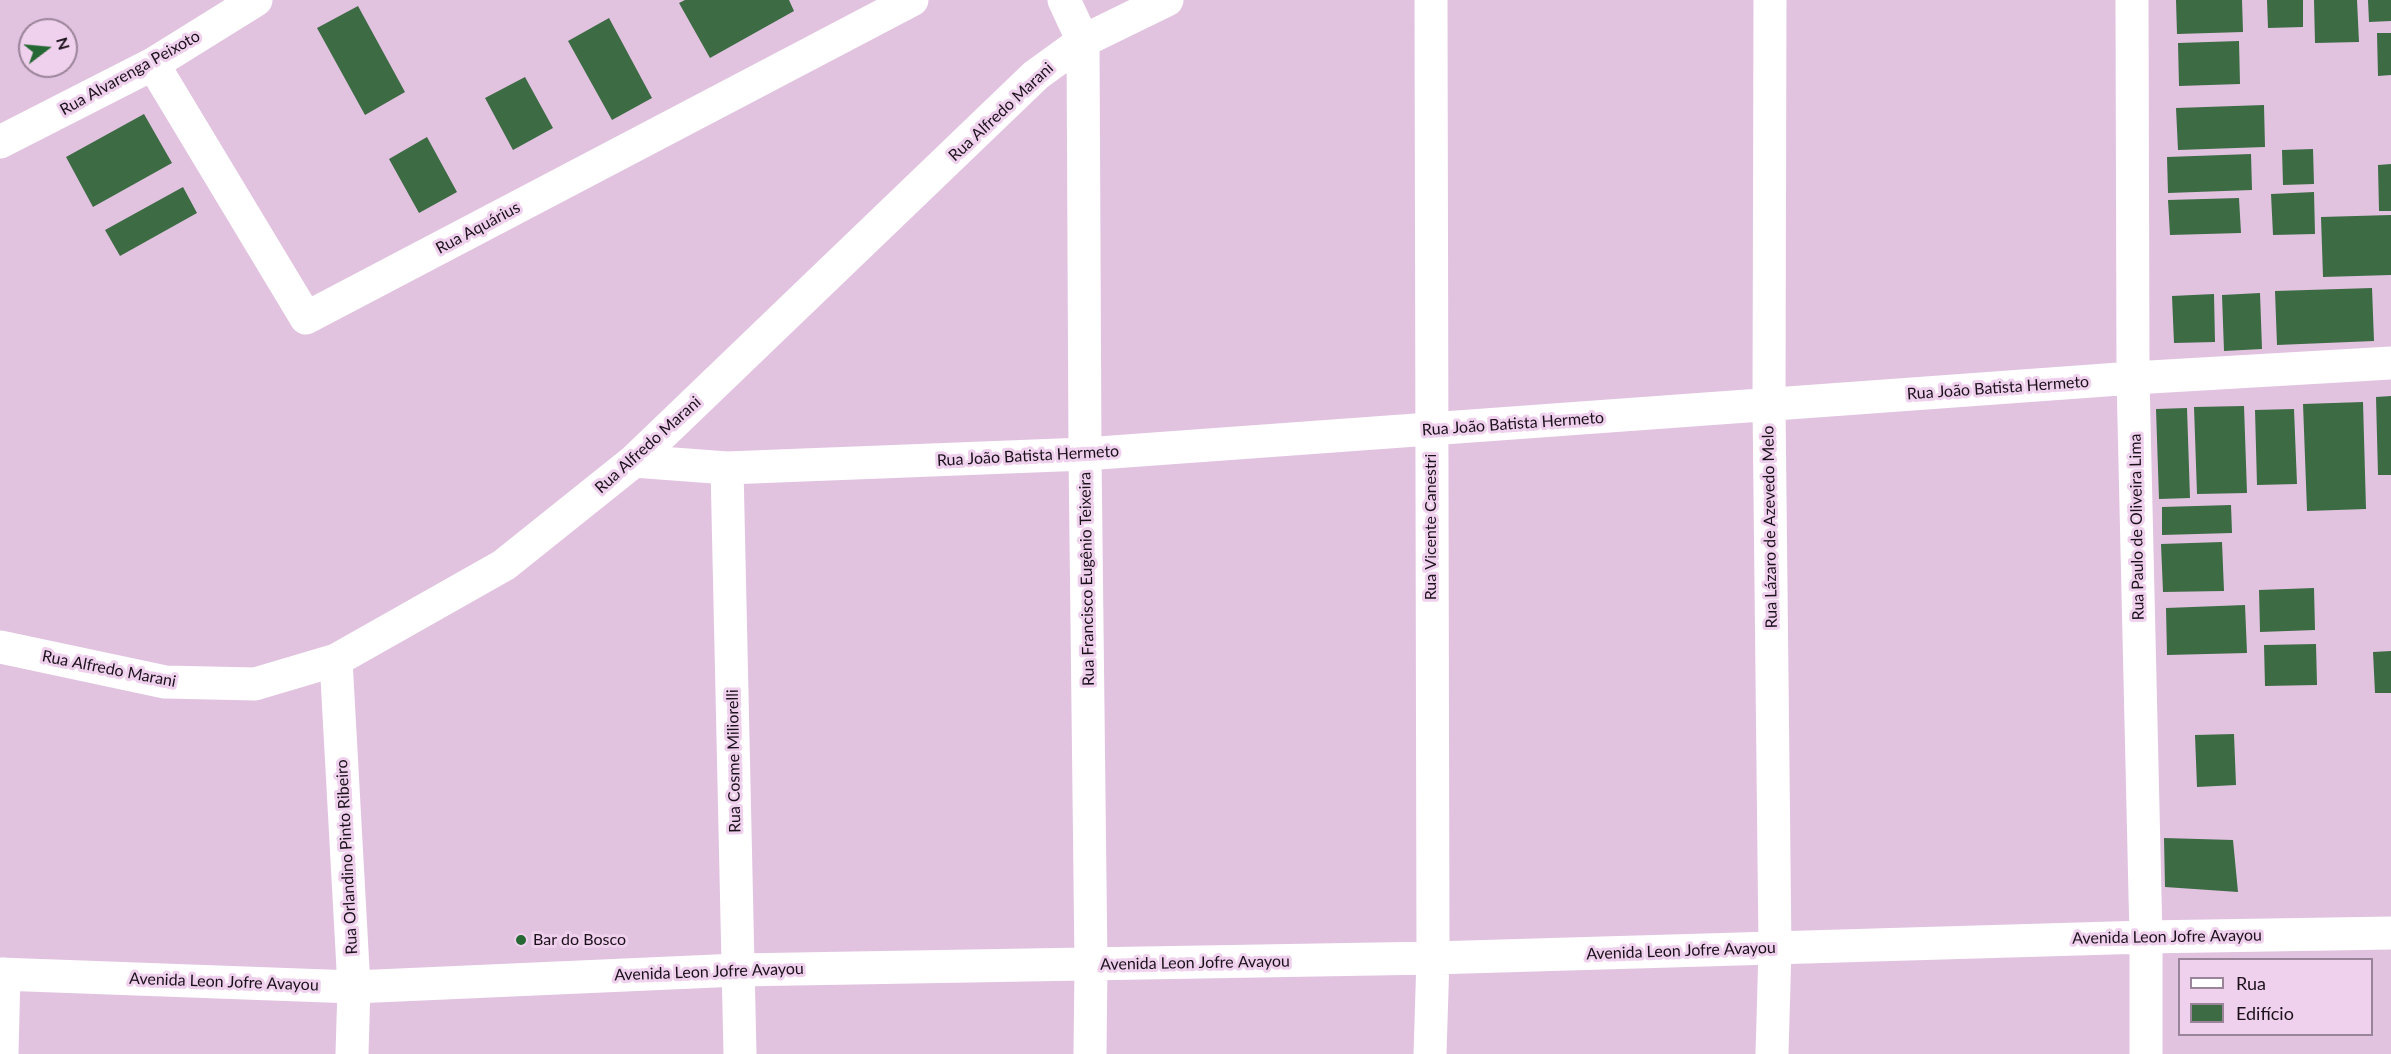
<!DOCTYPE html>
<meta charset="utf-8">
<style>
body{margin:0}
#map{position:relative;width:2391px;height:1054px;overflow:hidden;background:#e1c3e0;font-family:Lato,sans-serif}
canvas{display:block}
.legend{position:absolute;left:2178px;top:958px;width:195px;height:78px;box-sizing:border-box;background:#efd0ed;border:2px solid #9a8499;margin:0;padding:8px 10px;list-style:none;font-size:18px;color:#1b111b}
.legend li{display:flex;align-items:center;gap:12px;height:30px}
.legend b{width:30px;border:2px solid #9a8499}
.north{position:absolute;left:18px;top:18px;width:60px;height:60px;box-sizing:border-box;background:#efd0ed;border:2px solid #9a8499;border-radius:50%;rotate:74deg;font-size:16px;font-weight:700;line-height:24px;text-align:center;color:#1b111b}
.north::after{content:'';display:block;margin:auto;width:21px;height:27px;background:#256833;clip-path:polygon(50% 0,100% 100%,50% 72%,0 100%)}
</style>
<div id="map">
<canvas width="2391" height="1054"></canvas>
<ul class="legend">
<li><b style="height:8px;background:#fff"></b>Rua</li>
<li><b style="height:16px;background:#3d6b44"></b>Edifício</li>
</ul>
<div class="north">N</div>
</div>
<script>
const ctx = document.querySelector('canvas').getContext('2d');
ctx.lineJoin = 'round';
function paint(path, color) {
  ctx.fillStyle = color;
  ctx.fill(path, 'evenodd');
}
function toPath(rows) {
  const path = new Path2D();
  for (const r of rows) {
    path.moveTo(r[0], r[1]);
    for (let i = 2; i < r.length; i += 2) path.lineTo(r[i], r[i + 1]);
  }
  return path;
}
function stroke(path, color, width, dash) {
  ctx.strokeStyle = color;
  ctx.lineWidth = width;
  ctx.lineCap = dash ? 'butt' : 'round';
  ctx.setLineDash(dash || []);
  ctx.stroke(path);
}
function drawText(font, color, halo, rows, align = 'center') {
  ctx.font = font + ' Lato,sans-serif';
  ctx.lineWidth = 6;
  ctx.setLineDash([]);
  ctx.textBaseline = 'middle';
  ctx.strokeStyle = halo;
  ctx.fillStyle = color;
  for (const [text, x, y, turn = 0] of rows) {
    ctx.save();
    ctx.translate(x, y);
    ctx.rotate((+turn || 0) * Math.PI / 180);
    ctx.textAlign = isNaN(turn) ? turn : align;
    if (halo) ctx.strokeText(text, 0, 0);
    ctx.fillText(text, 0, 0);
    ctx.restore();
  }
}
const building = toPath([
 [685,0,789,0,794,11,710,58,679,3],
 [2176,0,2242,0,2243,32,2177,34],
 [2267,0,2303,0,2303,27,2268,28],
 [2314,0,2357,0,2359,42,2315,43],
 [2368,0,2391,0,2391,21,2369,22],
 [358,6,405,92,365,115,317,28],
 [609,18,652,98,612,120,568,41],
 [2377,33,2391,33,2391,75,2378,76],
 [2239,41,2240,84,2179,86,2178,43],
 [525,77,553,128,513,150,485,98],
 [2264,105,2265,147,2178,150,2176,108],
 [144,114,172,163,93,207,66,157],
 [427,137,457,192,419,213,389,159],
 [2313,149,2314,184,2283,185,2282,150],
 [2251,154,2252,190,2168,193,2167,157],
 [2391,164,2391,211,2379,211,2378,165],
 [183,187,197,213,120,256,105,230],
 [2314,192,2315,234,2273,235,2271,194],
 [2239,198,2241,233,2170,235,2168,200],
 [2391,215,2391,275,2323,277,2321,217],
 [2372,288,2374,341,2277,345,2275,291],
 [2260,293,2262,349,2224,351,2222,295],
 [2214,294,2215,342,2174,343,2172,296],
 [2391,396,2391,475,2378,475,2376,397],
 [2363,402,2366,509,2307,511,2303,404],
 [2244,406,2247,493,2197,494,2194,407],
 [2187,408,2190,498,2159,499,2156,409],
 [2294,409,2297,484,2257,485,2255,410],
 [2231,505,2232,533,2162,535,2162,507],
 [2222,542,2224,591,2163,592,2161,544],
 [2314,588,2315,630,2260,632,2259,590],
 [2245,605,2247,653,2167,655,2166,608],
 [2316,644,2317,685,2265,686,2264,645],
 [2391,651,2391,693,2375,693,2373,652],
 [2234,734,2236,785,2197,787,2195,735],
 [2164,838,2233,840,2238,892,2165,887]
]);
const minor = toPath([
 [1064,0,1083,41,1085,454,1091,965,1090,1054],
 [1770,0,1769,404,1775,949,1772,1054],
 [2132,0,2133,378,2146,937,2146,1054],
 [153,64,306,318,912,0],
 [0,142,153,64,256,0],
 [634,461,727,468,1085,454,2133,378,2391,363],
 [727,468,740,1054],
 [0,647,165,682,255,684,336,660,504,565,634,461,1036,75,1083,41,1167,0],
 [336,660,354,987,352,1054],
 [0,974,354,987,738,970,1433,958,2146,937,2391,933],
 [2,1054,4,974],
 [1430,1054,1433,958,1431,0]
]);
const markers = [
 [521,940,6,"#256833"]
];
const streetNames = [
 ["Rua Alvarenga Peixoto",130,73,-29],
 ["Rua Alfredo Marani",1001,112,-43],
 ["Rua Aquárius",478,228,-28],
 ["Rua João Batista Hermeto",1998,388,-4],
 ["Rua João Batista Hermeto",1513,424,-4],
 ["Rua Alfredo Marani",648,445,-42],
 ["Rua João Batista Hermeto",1028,456,-3],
 ["Rua Vicente Canestri",1431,527,-90],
 ["Rua Lázaro de Azevedo Melo",1770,527,-91],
 ["Rua Paulo de Oliveira Lima",2137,527,-91],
 ["Rua Francisco Eugênio Teixeira",1087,579,-91],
 ["Rua Alfredo Marani",109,669,11],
 ["Rua Cosme Miliorelli",734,761,-91],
 ["Rua Orlandino Pinto Ribeiro",347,857,-93],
 ["Avenida Leon Jofre Avayou",2167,937,-1],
 ["Avenida Leon Jofre Avayou",1681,951,-2],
 ["Avenida Leon Jofre Avayou",1195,963,-1],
 ["Avenida Leon Jofre Avayou",709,972,-2],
 ["Avenida Leon Jofre Avayou",224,982,2]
];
const poiNames = [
 ["Bar do Bosco",533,940]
];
paint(building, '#3d6b44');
stroke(minor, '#fff', 33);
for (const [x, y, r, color] of markers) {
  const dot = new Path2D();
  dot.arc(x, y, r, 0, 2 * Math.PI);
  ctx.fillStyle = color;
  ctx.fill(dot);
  stroke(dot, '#efd0ed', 2);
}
drawText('16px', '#1b111b', '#efd0ed', streetNames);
drawText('16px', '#1b111b', '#efd0ed', poiNames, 'left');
</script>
